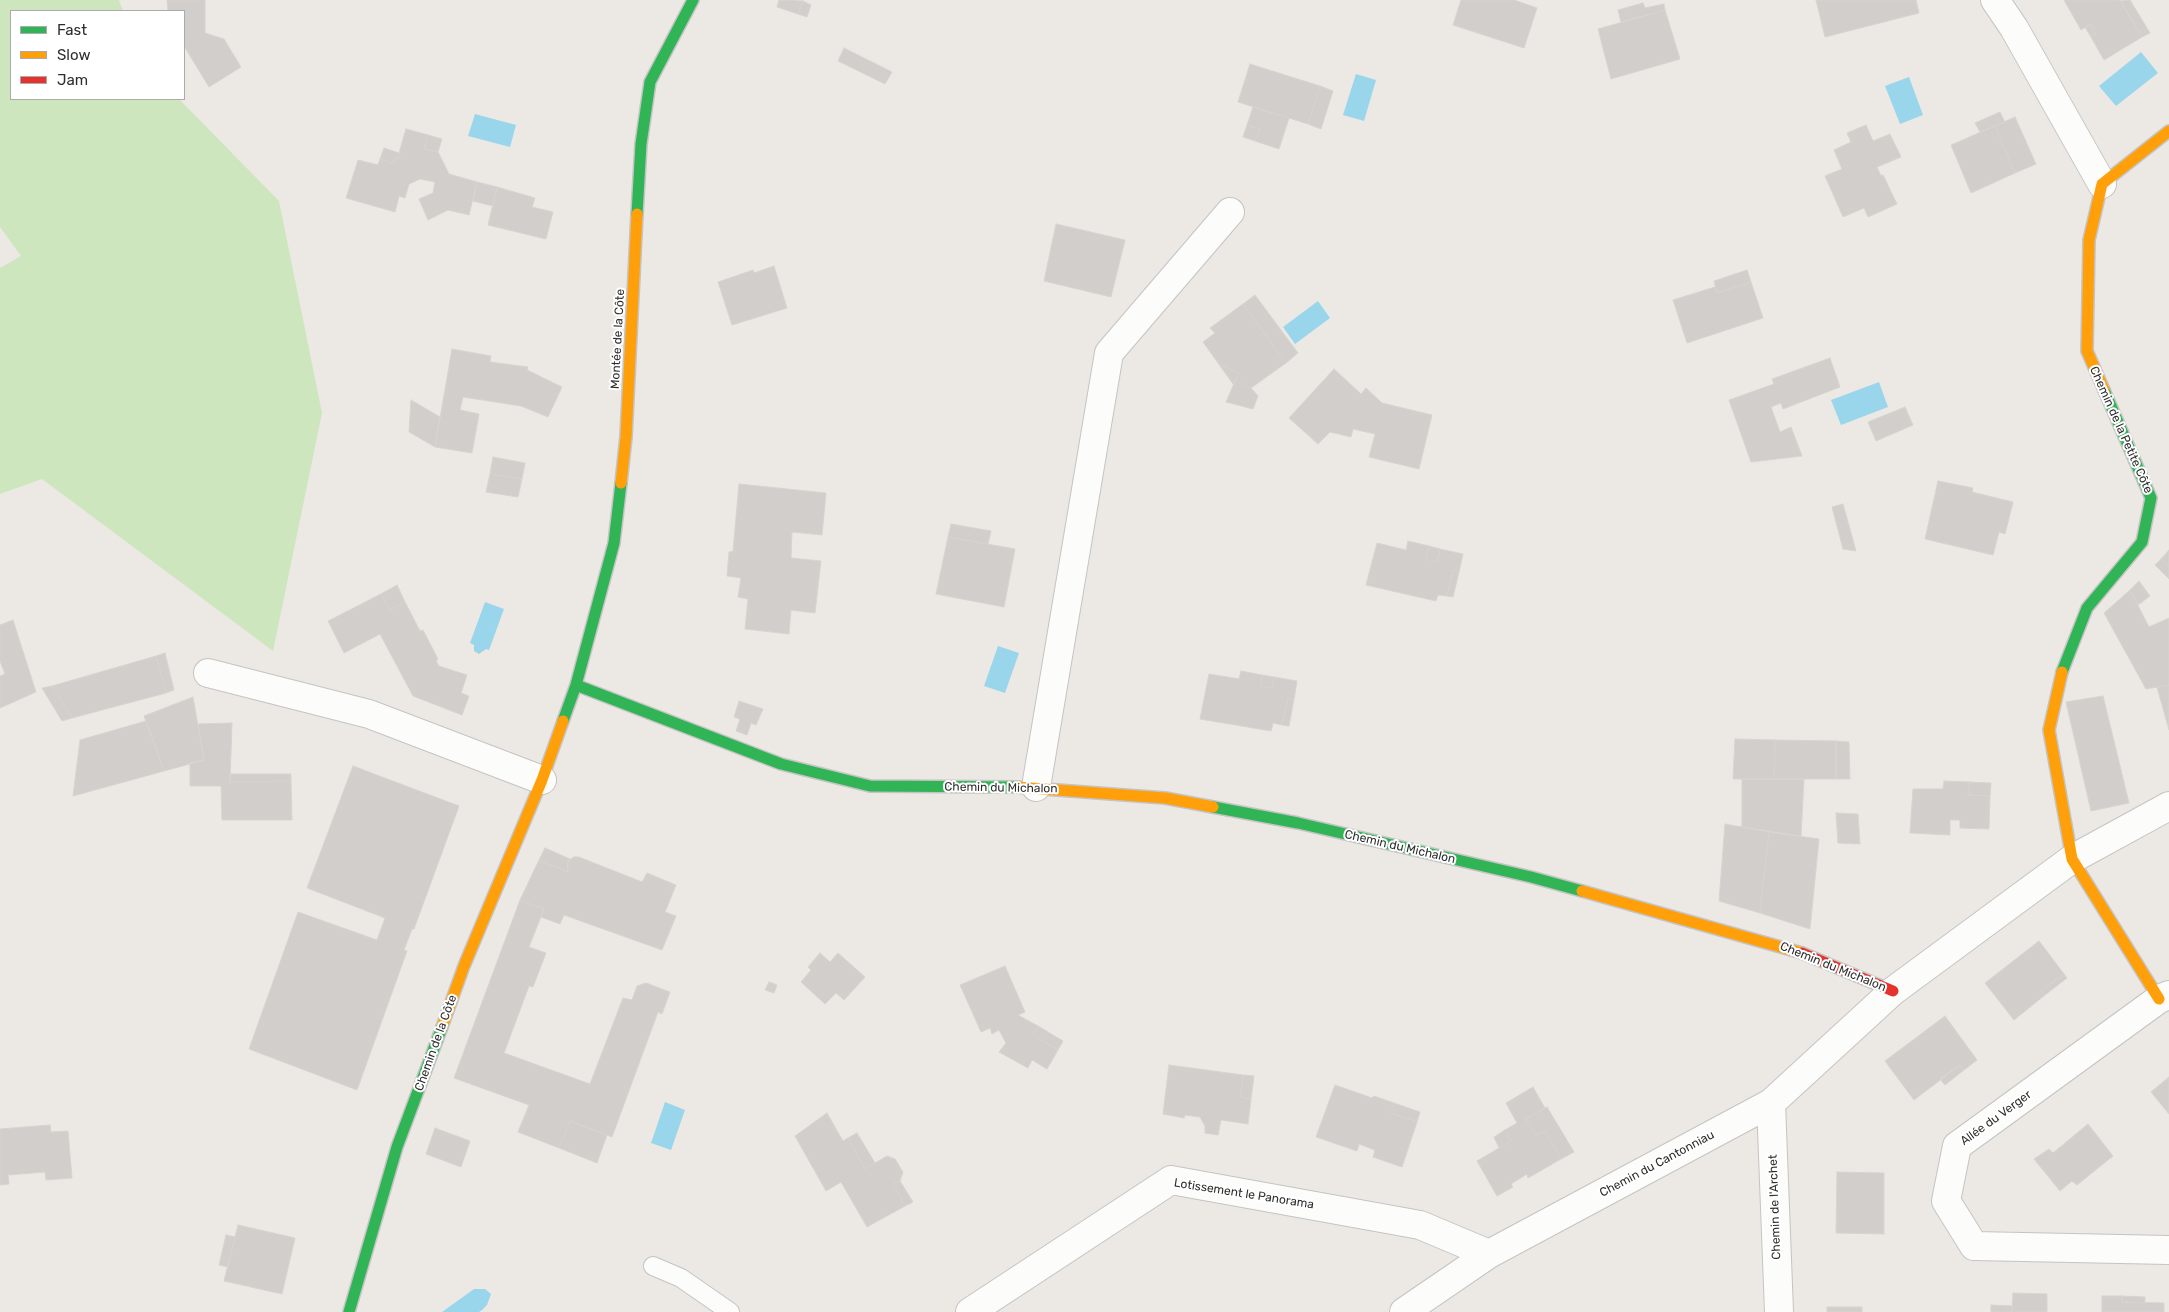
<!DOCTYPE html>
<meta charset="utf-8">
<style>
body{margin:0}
#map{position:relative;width:2169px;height:1312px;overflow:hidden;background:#ece8e4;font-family:Rubik,sans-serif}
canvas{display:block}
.legend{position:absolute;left:10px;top:10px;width:175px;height:90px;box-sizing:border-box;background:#fff;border:1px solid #ababab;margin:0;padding:6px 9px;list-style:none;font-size:15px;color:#2e2e2e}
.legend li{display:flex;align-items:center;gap:10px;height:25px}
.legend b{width:25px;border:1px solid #ababab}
</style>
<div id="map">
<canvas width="2169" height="1312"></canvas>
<ul class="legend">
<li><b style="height:6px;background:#30b455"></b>Fast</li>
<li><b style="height:6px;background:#ff9f0a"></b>Slow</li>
<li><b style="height:6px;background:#e5322d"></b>Jam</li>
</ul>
</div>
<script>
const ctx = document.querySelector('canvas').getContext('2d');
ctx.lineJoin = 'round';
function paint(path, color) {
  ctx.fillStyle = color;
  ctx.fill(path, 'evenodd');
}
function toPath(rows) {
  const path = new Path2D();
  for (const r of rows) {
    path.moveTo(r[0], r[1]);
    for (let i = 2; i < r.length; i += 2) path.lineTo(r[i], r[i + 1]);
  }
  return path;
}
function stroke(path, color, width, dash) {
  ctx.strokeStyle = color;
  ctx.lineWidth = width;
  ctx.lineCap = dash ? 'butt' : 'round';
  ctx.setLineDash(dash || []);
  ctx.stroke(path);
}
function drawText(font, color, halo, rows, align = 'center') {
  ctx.font = font + ' Rubik,sans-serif';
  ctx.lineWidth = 4;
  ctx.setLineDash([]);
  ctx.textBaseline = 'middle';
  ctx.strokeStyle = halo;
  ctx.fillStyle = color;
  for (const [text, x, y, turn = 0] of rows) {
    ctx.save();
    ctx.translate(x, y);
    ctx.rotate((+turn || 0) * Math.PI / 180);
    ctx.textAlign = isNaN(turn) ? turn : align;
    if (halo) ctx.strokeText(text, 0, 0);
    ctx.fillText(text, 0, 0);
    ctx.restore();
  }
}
const green = toPath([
 [0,0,119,0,123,11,11,11,11,99,179,99,279,201,322,413,273,651,42,479,0,494,0,268,21,256,0,227]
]);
const water = toPath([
 [2141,52,2158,73,2116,106,2099,86],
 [1356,74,1376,80,1364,121,1343,115],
 [1909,77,1923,115,1900,124,1885,86],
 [475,114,516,125,510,147,468,136],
 [1318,301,1330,318,1295,344,1283,327],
 [1879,382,1888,407,1841,425,1831,400],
 [485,602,504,609,489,650,486,649,479,654,474,651,474,645,470,643],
 [998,646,1019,653,1005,693,984,686],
 [665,1102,685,1110,671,1150,651,1143],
 [474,1289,485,1289,491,1294,487,1305,482,1310,479,1312,442,1312]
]);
const building = toPath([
 [167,0,205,0,205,33,224,39,241,67,209,87,184,46,184,11,168,11,167,0],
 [779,0,803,1,798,14,777,7,779,0],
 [1461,0,1514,0,1537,8,1524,48,1453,25,1461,0],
 [1816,0,1916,0,1919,13,1825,37,1816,0],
 [2064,0,2120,0,2142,37,2104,60,2091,37,2096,34,2091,24,2081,30,2064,0],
 [2130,0,2150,33,2142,37,2121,1,2130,0],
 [803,1,811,5,807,17,798,14,803,1],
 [1643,3,1645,8,1664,4,1665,10,1621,22,1618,10,1643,3],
 [1665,10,1680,59,1611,79,1598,29,1665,10],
 [2091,24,2096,34,2091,37,2085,27,2091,24],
 [844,48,892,72,885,84,838,61,844,48],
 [1250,64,1320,86,1308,124,1238,102,1250,64],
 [1320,86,1333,91,1321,129,1308,124,1320,86],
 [1253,107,1289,118,1279,149,1255,141,1260,129,1247,125,1253,107],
 [2000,112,2005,122,1980,132,1975,123,2000,112],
 [2015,117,2036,164,2015,173,1995,126,2015,117],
 [1247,125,1260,129,1255,141,1243,137,1247,125],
 [1866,125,1873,141,1890,134,1901,157,1877,167,1881,176,1883,175,1897,204,1868,217,1864,208,1843,217,1825,176,1842,169,1834,150,1851,142,1847,133,1866,125],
 [1995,126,2015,173,1971,193,1951,145,1995,126],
 [406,129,428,135,424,149,438,152,449,174,477,182,469,215,448,210,428,220,419,199,433,193,435,182,420,179,409,184,405,198,399,196,395,212,346,198,358,160,378,165,380,159,391,163,401,156,399,153,406,129],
 [428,135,442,139,438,152,424,149,428,135],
 [384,148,399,153,401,156,391,163,380,159,384,148],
 [477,182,497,187,493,206,473,201,477,182],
 [497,187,535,198,532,207,553,212,546,239,488,225,497,187],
 [1056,224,1125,240,1111,297,1044,281,1056,224],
 [774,266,787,308,732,325,718,282,753,270,754,273,774,266],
 [1747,270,1751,282,1717,293,1714,281,1747,270],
 [1751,282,1763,318,1687,343,1673,300,1715,287,1717,293,1751,282],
 [1255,295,1298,353,1286,363,1243,304,1255,295],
 [1243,304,1286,363,1251,388,1235,381,1239,373,1218,363,1203,342,1215,333,1210,328,1243,304],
 [452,349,491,356,490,362,528,367,527,370,562,387,548,417,521,406,463,397,460,410,479,414,472,453,435,447,452,349],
 [1830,358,1840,387,1783,409,1781,403,1771,407,1780,432,1791,427,1802,456,1751,462,1729,400,1774,384,1772,379,1830,358],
 [1218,363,1239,373,1233,384,1218,363],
 [1334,369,1361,394,1366,388,1382,403,1432,415,1419,469,1369,457,1375,434,1353,429,1351,437,1330,432,1318,444,1289,418,1334,369],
 [1235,381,1251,388,1258,396,1253,409,1226,402,1235,381],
 [411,400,440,417,435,447,409,432,411,400],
 [1905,407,1913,425,1876,441,1868,422,1905,407],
 [493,457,525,463,522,479,490,474,493,457],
 [490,474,522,479,518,497,486,492,490,474],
 [1938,481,1973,488,1972,492,2013,502,2005,534,1999,532,1993,555,1925,539,1938,481],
 [739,484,826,493,822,535,792,532,791,558,821,561,815,613,791,610,789,634,745,629,748,599,738,597,741,578,727,576,729,552,733,551,739,484],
 [1843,504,1856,551,1843,549,1832,507,1843,504],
 [951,524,991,531,988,544,948,537,951,524],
 [948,537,1015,549,1004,607,936,594,948,537],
 [1408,541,1429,546,1426,559,1437,562,1440,549,1463,554,1459,572,1453,570,1447,596,1438,595,1436,601,1366,585,1377,543,1406,550,1408,541],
 [1429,546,1440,549,1437,562,1426,559,1429,546],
 [2169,550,2169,567,2161,559,2169,550],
 [2161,559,2169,567,2169,579,2155,565,2161,559],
 [1453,570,1459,572,1453,597,1447,596,1453,570],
 [2139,581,2150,596,2138,605,2130,590,2139,581],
 [397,585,405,602,390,610,381,594,397,585],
 [2130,590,2149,627,2169,618,2169,685,2146,689,2104,613,2130,590],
 [381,594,390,610,405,602,420,631,423,630,438,659,436,661,439,666,467,675,461,693,469,696,462,715,413,696,380,634,344,653,328,621,381,594],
 [13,620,36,692,0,708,0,676,5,674,0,661,0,625,13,620],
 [165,653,174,690,166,693,156,656,165,653],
 [156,656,166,693,72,718,52,686,156,656],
 [1241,671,1262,675,1260,686,1272,688,1274,677,1297,681,1294,699,1288,698,1282,725,1273,723,1271,731,1200,719,1209,674,1239,679,1241,671],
 [1262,675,1274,677,1272,688,1260,686,1262,675],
 [2169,685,2169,730,2157,687,2169,685],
 [52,686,72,718,62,721,42,688,52,686],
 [2103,696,2129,803,2091,811,2066,702,2103,696],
 [193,697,204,760,164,771,144,716,193,697],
 [1288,698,1294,699,1289,726,1282,725,1288,698],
 [739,701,763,709,756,725,751,723,747,735,736,731,740,719,734,717,739,701],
 [146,721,164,771,73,796,80,740,146,721],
 [232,723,230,782,291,781,292,820,222,820,221,786,190,786,190,763,204,760,198,724,232,723],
 [1735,739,1775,740,1774,779,1733,779,1735,739],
 [1775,740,1836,741,1836,779,1774,779,1775,740],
 [1836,741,1849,742,1850,779,1836,779,1836,741],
 [353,766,459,806,414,929,412,929,404,950,407,951,357,1090,249,1049,298,912,377,940,385,918,307,888,353,766],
 [230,774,291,774,291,781,230,782,230,774],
 [1742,779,1804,779,1801,836,1742,827,1742,779],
 [1944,781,1969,782,1968,795,1990,796,1989,829,1960,828,1960,820,1950,820,1950,835,1910,833,1913,789,1943,789,1944,781],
 [1969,782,1991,783,1990,796,1968,795,1969,782],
 [1836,813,1858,814,1860,844,1838,843,1836,813],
 [1725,824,1769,832,1760,913,1719,901,1725,824],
 [1769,832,1819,839,1810,929,1760,913,1769,832],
 [545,848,570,859,567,865,568,872,539,860,545,848],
 [574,857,579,857,642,882,647,873,676,885,665,912,676,916,662,950,564,915,560,924,541,917,544,909,520,900,539,860,568,872,568,861,574,857],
 [520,900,544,909,529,947,546,953,533,987,529,986,504,1053,590,1084,623,998,632,1000,637,986,646,983,670,992,662,1014,658,1012,612,1137,570,1121,559,1148,518,1132,529,1105,454,1078,520,900],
 [2039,941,2064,974,2041,991,2045,995,2014,1020,1985,983,2039,941],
 [820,953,830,962,838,953,865,977,844,1000,836,993,825,1004,801,982,811,970,808,967,820,953],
 [1005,966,1025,1012,1018,1015,1038,1026,1033,1035,1058,1050,1047,1069,1032,1060,1028,1068,999,1052,1006,1043,999,1030,992,1034,990,1028,981,1032,960,985,1005,966],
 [2064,974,2067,978,2045,995,2041,991,2064,974],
 [769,982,777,985,774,993,765,990,769,982],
 [1945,1016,1977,1060,1964,1070,1960,1065,1914,1100,1885,1061,1945,1016],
 [1038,1026,1063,1041,1058,1050,1033,1035,1038,1026],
 [1169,1065,1243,1075,1240,1097,1251,1099,1248,1124,1221,1120,1218,1135,1205,1133,1205,1126,1200,1117,1185,1115,1184,1118,1163,1114,1169,1065],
 [1960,1065,1964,1070,1945,1085,1940,1079,1960,1065],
 [1243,1075,1254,1076,1251,1099,1240,1097,1243,1075],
 [2169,1077,2169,1114,2151,1092,2169,1077],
 [1335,1085,1372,1098,1374,1096,1394,1103,1391,1113,1417,1122,1402,1167,1373,1157,1375,1150,1359,1144,1357,1151,1316,1137,1335,1085],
 [1533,1087,1545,1108,1525,1119,1536,1135,1545,1131,1561,1159,1528,1178,1527,1174,1511,1184,1513,1187,1497,1196,1477,1161,1511,1141,1505,1130,1517,1123,1506,1103,1533,1087],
 [1394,1103,1420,1112,1417,1122,1391,1113,1394,1103],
 [1547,1107,1574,1152,1561,1159,1545,1131,1536,1135,1525,1119,1547,1107],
 [827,1113,843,1141,848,1138,865,1169,887,1156,895,1159,903,1172,900,1181,893,1184,905,1206,867,1227,841,1182,826,1191,795,1136,827,1113],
 [570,1121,607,1135,597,1163,559,1148,570,1121],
 [2088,1124,2113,1156,2077,1185,2072,1181,2060,1191,2034,1159,2049,1149,2053,1153,2088,1124],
 [50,1125,51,1132,68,1131,72,1178,46,1180,45,1172,8,1175,9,1184,0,1185,0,1129,50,1125],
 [435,1128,470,1141,461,1167,426,1154,435,1128],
 [1505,1130,1511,1141,1499,1148,1494,1137,1505,1130],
 [857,1133,875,1163,865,1169,848,1138,857,1133],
 [1837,1172,1884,1173,1884,1234,1836,1233,1837,1172],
 [900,1181,913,1202,905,1206,893,1184,900,1181],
 [238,1225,295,1238,282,1294,224,1281,238,1225],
 [226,1235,235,1237,228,1267,219,1265,226,1235],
 [2013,1293,2047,1294,2047,1312,2012,1312,2013,1293],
 [2102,1296,2122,1296,2122,1302,2164,1303,2164,1312,2102,1312,2102,1296],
 [2122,1296,2145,1297,2145,1303,2122,1302,2122,1296],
 [1991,1305,2012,1306,2012,1312,1991,1312,1991,1305],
 [1827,1307,1862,1307,1862,1312,1827,1312,1827,1307]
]);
const lane = toPath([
 [653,1266,681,1278,730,1312]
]);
const street = toPath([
 [1995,0,2014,28,2102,184],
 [208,673,369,714,542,780],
 [1036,787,1109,353,1230,212],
 [2169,995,2159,999,1957,1146,1946,1201,1974,1246,2169,1250],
 [1771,1103,1779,1312],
 [970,1312,1171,1180,1420,1225,1489,1254],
 [1404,1312,1489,1254,1771,1103,1893,991,2072,859,2169,806]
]);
const fast = toPath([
 [637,214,641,144,650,82,693,0],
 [2062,672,2087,608,2142,542,2151,498,2104,390],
 [576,685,781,764,870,786,1017,787],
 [563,721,576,685,614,543,621,483],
 [1213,807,1298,823,1531,877,1582,891],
 [349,1312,397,1147,442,1027]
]);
const slow = toPath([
 [2104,390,2087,351,2089,240,2102,184,2169,131],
 [621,483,626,437,637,214],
 [2062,672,2049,730,2072,859,2159,999],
 [1017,787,1165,798,1213,807],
 [1582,891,1802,953],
 [442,1027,464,966,542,780,563,721]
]);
const jam = toPath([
 [1802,953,1893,991]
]);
const streetNames = [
 ["Montée de la Côte",618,339,-87],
 ["Chemin de la Petite Côte",2121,430,66],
 ["Chemin du Michalon",1001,788,1],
 ["Chemin du Michalon",1400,847,13],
 ["Chemin du Michalon",1833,967,22],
 ["Chemin de la Côte",436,1043,-70],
 ["Allée du Verger",1996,1118,-36],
 ["Chemin du Cantonniau",1657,1164,-28],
 ["Lotissement le Panorama",1244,1194,9],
 ["Chemin de l'Archet",1775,1207,-92]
];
paint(green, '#cee6be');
paint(water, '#99d6ec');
paint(building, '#d1cecb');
stroke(building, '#d7d4d0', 1);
stroke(lane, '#c5c4c5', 20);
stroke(street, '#c5c4c5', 30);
stroke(fast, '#c5c4c5', 14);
stroke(slow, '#c5c4c5', 14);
stroke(jam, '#c5c4c5', 14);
stroke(lane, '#fcfcfb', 18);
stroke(street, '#fcfcfb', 28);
stroke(fast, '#30b455', 11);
stroke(slow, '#ff9f0a', 11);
stroke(jam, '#e5322d', 11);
drawText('12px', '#2e2e2e', '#fff', streetNames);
</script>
